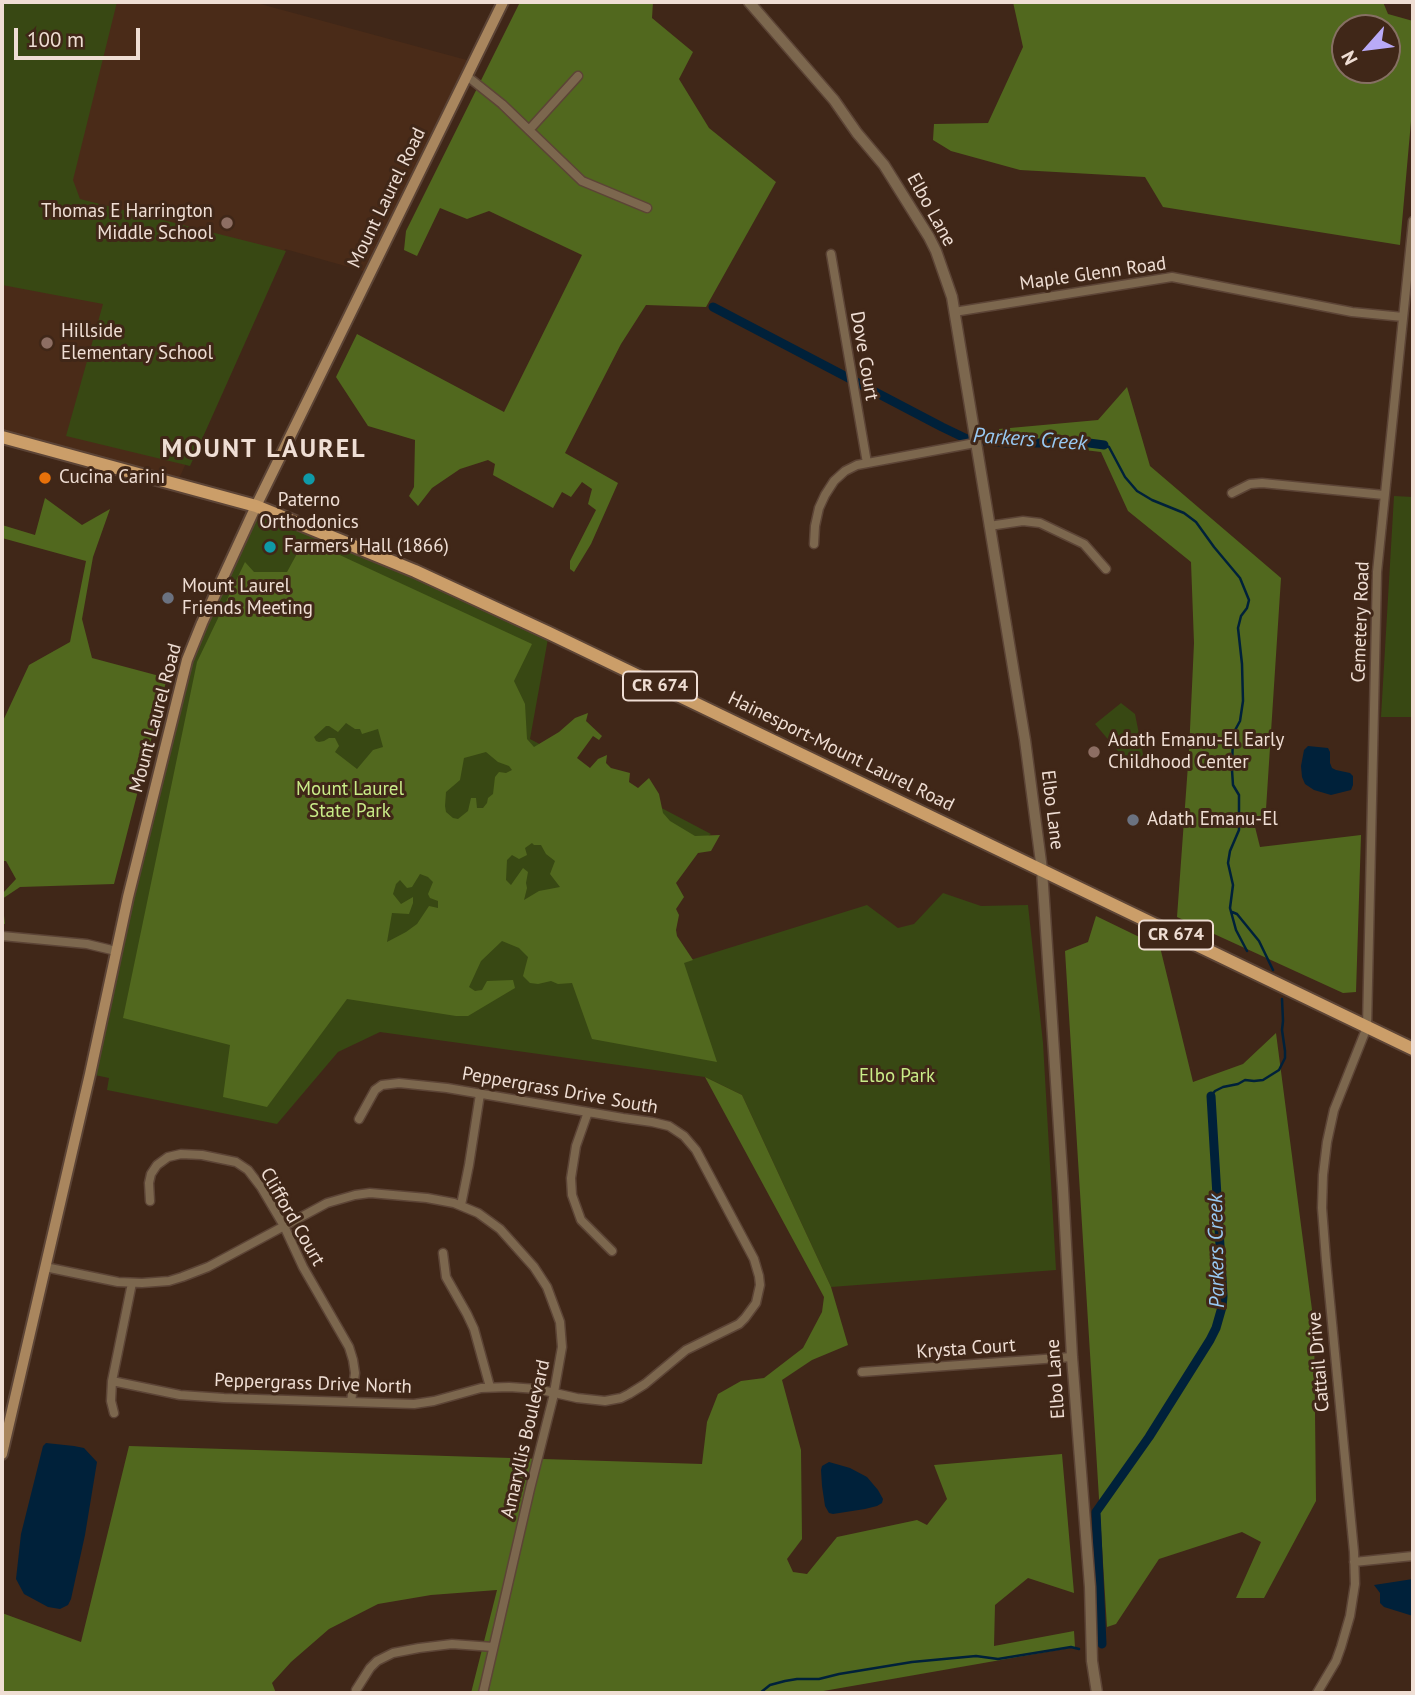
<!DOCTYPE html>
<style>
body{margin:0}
#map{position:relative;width:1415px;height:1695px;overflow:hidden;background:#402718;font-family:"PT Sans",sans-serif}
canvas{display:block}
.frame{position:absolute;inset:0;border:4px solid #efded4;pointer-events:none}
.north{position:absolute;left:1331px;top:14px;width:70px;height:70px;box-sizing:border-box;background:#402718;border:2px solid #867063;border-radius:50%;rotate:242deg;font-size:19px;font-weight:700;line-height:28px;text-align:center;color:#efded4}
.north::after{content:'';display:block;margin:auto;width:24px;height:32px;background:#b9aaf7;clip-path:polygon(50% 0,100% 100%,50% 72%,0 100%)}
.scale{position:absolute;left:14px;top:28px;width:126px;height:32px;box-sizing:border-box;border:4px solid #efded4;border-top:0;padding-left:9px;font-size:21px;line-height:24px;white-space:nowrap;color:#efded4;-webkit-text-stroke:5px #402718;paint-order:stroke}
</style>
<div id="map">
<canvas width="1415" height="1695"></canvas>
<div class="frame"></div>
<div class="north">N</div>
<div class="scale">100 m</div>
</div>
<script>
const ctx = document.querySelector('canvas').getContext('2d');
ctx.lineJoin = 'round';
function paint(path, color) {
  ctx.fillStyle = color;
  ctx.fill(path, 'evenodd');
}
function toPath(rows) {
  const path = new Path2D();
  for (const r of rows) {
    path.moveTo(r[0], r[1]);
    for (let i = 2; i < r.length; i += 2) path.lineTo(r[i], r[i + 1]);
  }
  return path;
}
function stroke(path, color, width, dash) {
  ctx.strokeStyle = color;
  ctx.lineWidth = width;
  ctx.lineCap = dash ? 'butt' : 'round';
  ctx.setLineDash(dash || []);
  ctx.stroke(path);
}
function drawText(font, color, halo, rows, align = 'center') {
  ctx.font = font + ' "PT Sans",sans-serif';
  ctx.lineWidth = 6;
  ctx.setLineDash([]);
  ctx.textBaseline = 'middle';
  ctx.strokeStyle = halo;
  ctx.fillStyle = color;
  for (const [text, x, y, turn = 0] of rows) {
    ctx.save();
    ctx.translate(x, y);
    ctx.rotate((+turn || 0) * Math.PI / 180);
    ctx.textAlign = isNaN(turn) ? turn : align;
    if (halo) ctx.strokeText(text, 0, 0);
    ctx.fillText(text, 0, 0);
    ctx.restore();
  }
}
const built = toPath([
 [2,2,253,2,474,62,370,273,285,249,176,485,2,438]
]);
const green = toPath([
 [2,2,117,2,73,180,80,199,286,251,190,466,66,436,103,304,2,285],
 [1394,496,1413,497,1413,717,1381,717],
 [256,506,549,633,530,739,711,834,655,876,684,962,867,905,898,928,914,924,943,893,981,906,1028,905,1043,1043,1056,1270,831,1287,742,1095,705,1077,380,1032,338,1052,277,1124,107,1090,109,1078,90,1074,187,660],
 [1121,703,1135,714,1143,754,1141,762,1133,769,1095,724]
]);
const forest = toPath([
 [520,2,653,2,652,18,693,52,679,79,709,128,776,182,706,307,646,305,621,344,565,453,618,483,591,544,574,572,570,569,570,561,596,510,588,504,592,489,582,482,571,497,562,492,553,508,493,475,495,464,488,460,460,469,432,488,418,506,409,496,414,487,415,440,368,426,336,377,357,334,504,412,582,255,489,211,467,219,440,208,417,256,404,250,406,231],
 [1013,2,1383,2,1388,14,1413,21,1413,99,1400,245,1163,207,1145,177,1020,170,951,151,933,140,934,124,988,123,1023,47],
 [1345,28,1387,28,1387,70,1345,70],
 [1127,387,1150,466,1281,578,1266,809,1255,827,1260,847,1361,835,1356,992,1343,993,1177,917,1189,751,1194,643,1191,562,1128,511,1101,452,1001,440,999,429,1098,420],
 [45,498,82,525,110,509,93,557,82,619,92,658,167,678,114,884,20,887,2,899,5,924,2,923,2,894,16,879,6,861,2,861,2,723,29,665,70,642,86,561,2,538,2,525,35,535],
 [305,539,532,644,514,681,525,704,527,739,534,747,559,732,575,718,588,713,586,721,602,736,599,740,593,736,577,758,590,768,598,759,607,755,606,763,611,768,630,773,629,782,638,788,649,778,659,794,663,813,670,821,695,836,720,835,711,851,698,853,676,883,684,897,676,909,679,915,676,930,677,936,693,960,684,963,717,1062,592,1039,572,983,558,984,551,981,538,984,530,983,523,976,528,957,519,948,502,941,481,961,469,987,475,991,482,990,487,981,513,980,515,988,468,1016,456,1016,347,999,267,1107,223,1097,230,1045,123,1018,197,662,245,562,254,572,287,572],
 [346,723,355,729,360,729,362,734,378,729,383,747,373,750,357,769,335,752,339,746,335,738,329,738,324,741,319,742,316,741,314,737,326,726,329,726,338,732],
 [486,752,498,762,509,766,512,770,506,773,499,772,495,777,493,794,488,798,487,803,483,808,477,808,476,798,471,798,468,811,458,819,453,818,446,812,445,806,446,792,460,780,464,758],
 [532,843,534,845,541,845,546,854,555,861,550,874,560,887,539,891,524,900,527,888,526,883,528,872,523,868,511,885,506,880,507,860,512,855,519,859,527,855,525,848],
 [420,874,428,877,433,882,428,894,430,898,438,901,438,908,429,906,417,924,406,932,387,942,392,913,409,914,413,903,413,897,401,904,393,894,396,884,400,880,407,888,412,887],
 [1096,916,1160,947,1193,1082,1243,1064,1276,1033,1314,1325,1316,1501,1264,1598,1236,1598,1261,1542,1242,1532,1159,1559,1116,1624,1107,1627,1065,951,1088,942],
 [705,1077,742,1095,831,1287,848,1345,812,1360,782,1380,801,1450,802,1539,787,1559,793,1572,807,1574,837,1537,917,1520,927,1525,947,1499,934,1465,1062,1454,1074,1593,1028,1578,995,1605,994,1646,1074,1631,1075,1647,812,1693,471,1693,497,1590,431,1595,378,1604,329,1629,291,1662,272,1683,276,1693,2,1693,2,1613,81,1642,129,1446,702,1464,707,1422,718,1394,741,1381,764,1378,803,1348,822,1312,824,1297]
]);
const water = toPath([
 [1308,746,1328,748,1330,752,1330,763,1332,768,1336,770,1350,773,1353,776,1353,785,1351,790,1331,795,1314,790,1305,784,1302,777,1301,766,1304,750],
 [46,1443,74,1446,84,1448,97,1462,85,1535,71,1599,68,1605,60,1609,48,1607,24,1594,16,1579,21,1534,43,1446],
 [829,1462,850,1468,867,1477,878,1490,883,1499,882,1503,877,1506,865,1509,833,1514,829,1513,825,1506,822,1486,821,1470,822,1466],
 [1413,1579,1413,1616,1384,1607,1380,1603,1380,1593,1374,1585]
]);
const stream = toPath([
 [1104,445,1109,447,1125,477,1137,491,1152,500,1184,513,1196,522,1214,547,1240,578,1249,600,1247,608,1241,616,1238,628,1242,664,1243,701,1240,721,1233,734,1232,770,1233,785,1239,795,1239,830,1230,851,1228,863,1233,885,1230,908,1236,930,1247,951],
 [1232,912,1237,914,1259,941,1273,970],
 [1211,1096,1215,1091,1223,1087,1238,1084,1245,1080,1254,1081,1263,1080,1279,1070,1285,1058,1285,1051,1282,1030,1283,1021,1282,999],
 [760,1693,770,1685,785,1681,797,1679,819,1679,839,1674,912,1662,976,1656,998,1659,1071,1647,1079,1649]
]);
const canal = toPath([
 [713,307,942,427,967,439,1007,443,1089,443,1104,445],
 [1102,1644,1096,1512,1149,1437,1210,1340,1216,1328,1222,1307,1223,1296,1211,1096]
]);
const minor = toPath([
 [467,76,502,104,582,181,647,208],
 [529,130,578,76],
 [831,254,867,463],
 [954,312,1172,277,1352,312,1403,317],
 [1232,493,1250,484,1262,483,1384,495],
 [989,526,1023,521,1040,523,1084,544,1106,569],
 [814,544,815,526,819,508,825,495,834,481,845,471,857,465,975,443],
 [2,936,87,944,116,951],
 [588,1112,576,1146,571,1178,572,1195,581,1220,612,1251],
 [150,1201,149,1183,151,1174,157,1165,168,1157,181,1154,202,1155,236,1162,248,1170,261,1187,284,1226,303,1267,349,1347,353,1360,355,1373,351,1402],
 [461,1205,469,1165,480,1094],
 [443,1253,446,1277,467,1314,474,1329,490,1387],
 [45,1267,118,1282,142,1283,169,1281,182,1277,208,1267,327,1203,355,1195,370,1193,427,1198,454,1203,478,1213,500,1229,534,1267,547,1287,560,1322,562,1347,553,1398,530,1489,483,1693],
 [862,1372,1072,1357],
 [112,1381,180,1395,224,1398,414,1404,434,1401,481,1388,509,1387,537,1389,577,1398,605,1401,621,1398,629,1394,645,1384,686,1350,739,1324,745,1318,756,1303,760,1285,759,1276,754,1259,696,1150,684,1136,669,1126,652,1122,623,1118,447,1088,399,1083,382,1085,375,1090,359,1119],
 [114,1413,111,1401,112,1381,132,1283],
 [1354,1562,1413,1556],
 [356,1690,370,1668,377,1661,393,1653,419,1648,452,1644,493,1647],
 [1317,1693,1336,1661,1341,1647,1350,1616,1355,1584,1354,1552,1326,1260,1322,1208,1323,1175,1327,1142,1334,1110,1367,1027,1377,572,1413,221]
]);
const tertiary = toPath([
 [749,2,834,100,857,133,884,165,929,237,936,251,952,297,1025,740,1042,870,1063,1188,1072,1357,1090,1587,1092,1661,1097,1693]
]);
const secondary = toPath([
 [2,1454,90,1074,128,897,187,660,202,623,256,506,503,2]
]);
const primary = toPath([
 [2,437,256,506,415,571,549,633,1413,1049]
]);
const markers = [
 [227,223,7,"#8d6e63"],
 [47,343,7,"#8d6e63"],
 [45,478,7,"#e8710a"],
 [309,479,7,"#0f9aa8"],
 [270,547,7,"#0f9aa8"],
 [168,598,7,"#6b7280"],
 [1094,752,7,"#8d6e63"],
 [1133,820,7,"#6b7280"]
];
const shields = [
 [660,686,74],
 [1176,935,74]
];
const shieldNames = [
 ["CR 674",660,686],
 ["CR 674",1176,935]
];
const streetNames = [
 ["Mount Laurel Road",387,198,-64],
 ["Elbo Lane",931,210,61],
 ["Maple Glenn Road",1093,274,-8],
 ["Dove Court",864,356,80],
 ["Cemetery Road",1361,622,-88],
 ["Mount Laurel Road",156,718,-75],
 ["Hainesport-Mount Laurel Road",841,752,26],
 ["Elbo Lane",1052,810,83],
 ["Peppergrass Drive South",560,1091,10],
 ["Clifford Court",292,1217,60],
 ["Krysta Court",966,1349,-4],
 ["Cattail Drive",1319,1362,-95],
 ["Elbo Lane",1056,1379,-94],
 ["Peppergrass Drive North",313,1384,2],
 ["Amaryllis Boulevard",526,1439,-77]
];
const poiNames = [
 ["Thomas E Harrington",213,212,"right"],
 ["Middle School",213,234,"right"],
 ["Hillside",61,332],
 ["Elementary School",61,354],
 ["Cucina Carini",59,478],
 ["Paterno",309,501,"center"],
 ["Orthodonics",309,523,"center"],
 ["Farmers' Hall (1866)",284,547],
 ["Mount Laurel",182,587],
 ["Friends Meeting",182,609],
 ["Adath Emanu-El Early",1108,741],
 ["Childhood Center",1108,763],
 ["Adath Emanu-El",1147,820]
];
const parkNames = [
 ["Mount Laurel",350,790],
 ["State Park",350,812],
 ["Elbo Park",897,1077]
];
const waterNames = [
 ["Parkers Creek",1030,440,4],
 ["Parkers Creek",1217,1251,-91]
];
const districtNames = [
 ["MOUNT LAUREL",264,450]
];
paint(built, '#4a2b18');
paint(green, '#384813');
paint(forest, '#51681e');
paint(water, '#00213a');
stroke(stream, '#00213a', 2.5);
stroke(canal, '#00213a', 9);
stroke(minor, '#5c4436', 11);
stroke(tertiary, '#5c4436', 13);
stroke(secondary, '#5c4436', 14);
stroke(primary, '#5c4436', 16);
stroke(minor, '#7c674e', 8);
stroke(tertiary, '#7c674e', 10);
stroke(secondary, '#a9865e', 10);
stroke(primary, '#cb9e69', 12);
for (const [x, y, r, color] of markers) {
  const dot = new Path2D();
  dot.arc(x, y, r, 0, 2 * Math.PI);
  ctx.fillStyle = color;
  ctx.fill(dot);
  stroke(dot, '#402718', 2.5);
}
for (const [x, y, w] of shields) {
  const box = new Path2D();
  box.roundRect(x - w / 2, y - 14.5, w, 29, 5);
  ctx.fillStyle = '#402718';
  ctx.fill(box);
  stroke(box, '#efded4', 2);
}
drawText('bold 18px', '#efded4', null, shieldNames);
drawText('19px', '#efded4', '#402718', streetNames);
drawText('19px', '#efded4', '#402718', poiNames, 'left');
drawText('19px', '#c9ec88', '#402718', parkNames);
drawText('italic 21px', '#98c9f3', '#402718', waterNames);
ctx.letterSpacing = '2px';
drawText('bold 26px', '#efded4', '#402718', districtNames);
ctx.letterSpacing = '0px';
</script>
